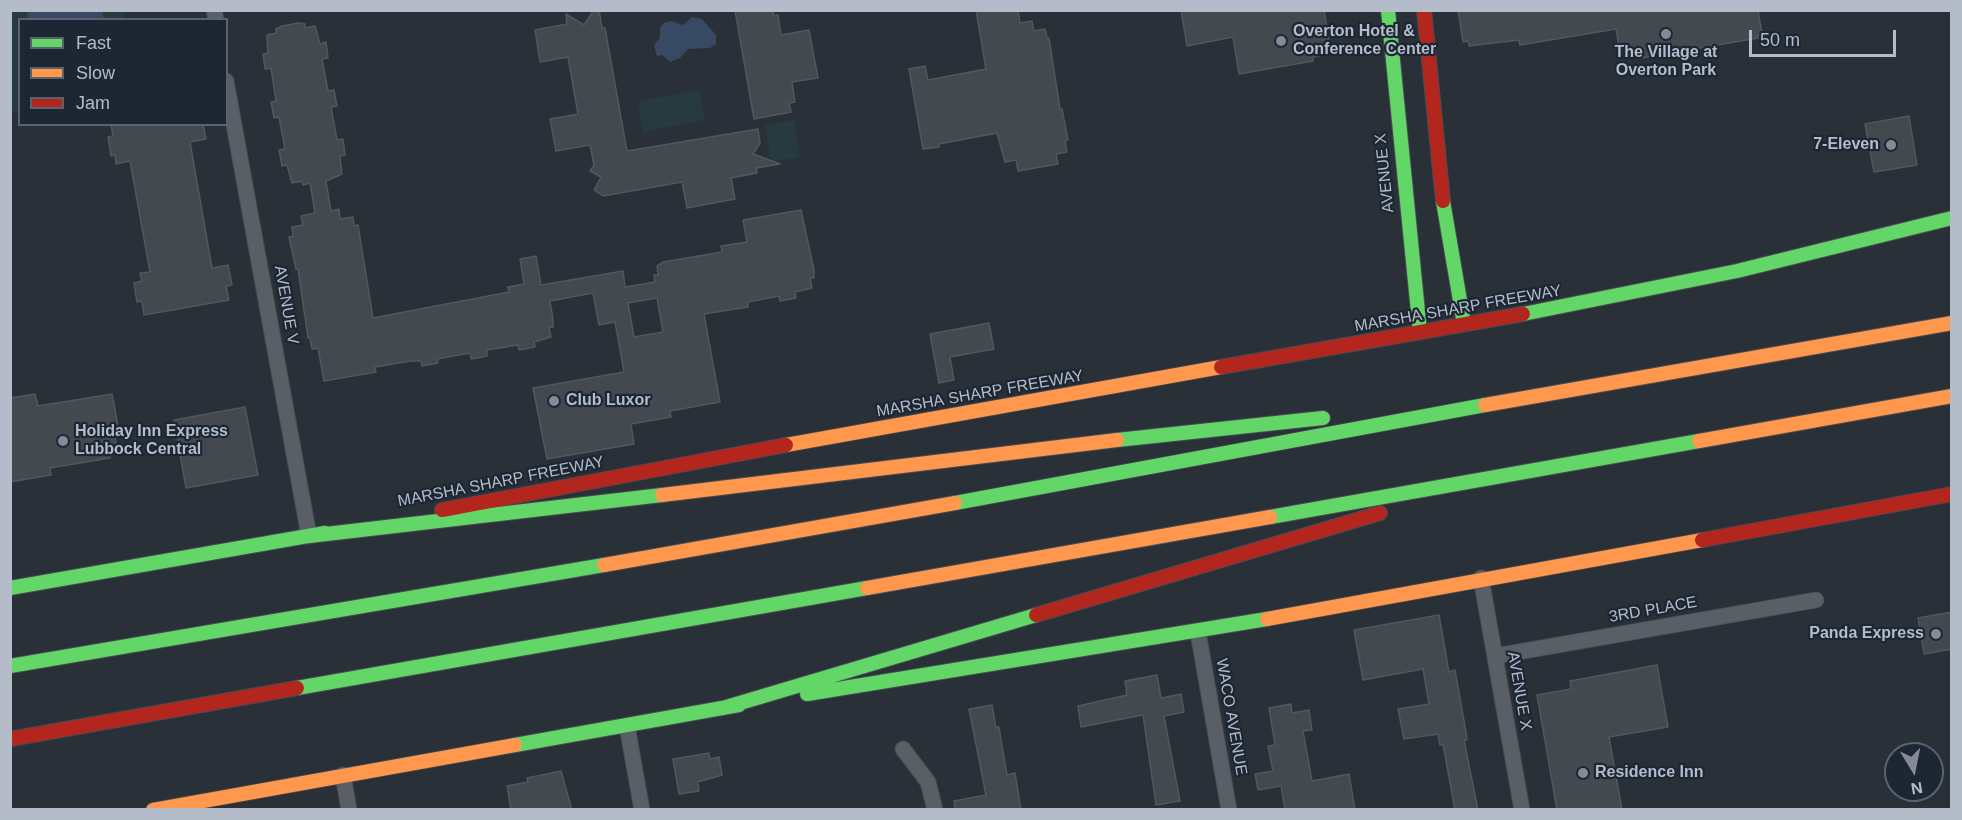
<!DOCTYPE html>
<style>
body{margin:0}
#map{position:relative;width:1962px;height:820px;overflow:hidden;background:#2a3038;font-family:Helvetica,sans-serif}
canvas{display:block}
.frame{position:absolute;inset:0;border:12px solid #b4bcc9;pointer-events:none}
.legend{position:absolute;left:18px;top:18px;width:210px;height:108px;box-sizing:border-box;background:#1d2633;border:2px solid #59626f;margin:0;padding:8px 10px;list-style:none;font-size:18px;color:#b4bcc9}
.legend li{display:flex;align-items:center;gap:12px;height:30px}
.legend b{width:30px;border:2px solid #59626f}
.north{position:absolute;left:1884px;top:742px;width:60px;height:60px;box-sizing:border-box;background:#1d2633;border:2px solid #59626f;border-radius:50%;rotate:170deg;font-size:16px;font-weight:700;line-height:24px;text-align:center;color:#b4bcc9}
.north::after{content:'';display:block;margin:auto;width:21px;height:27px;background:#848b96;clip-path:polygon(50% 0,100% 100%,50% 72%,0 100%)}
.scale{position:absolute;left:1749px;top:30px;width:147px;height:27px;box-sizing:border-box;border:3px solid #b4bcc9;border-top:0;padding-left:8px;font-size:18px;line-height:21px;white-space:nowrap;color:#b4bcc9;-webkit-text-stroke:4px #1d2633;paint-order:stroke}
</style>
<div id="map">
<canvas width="1962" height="820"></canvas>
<div class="frame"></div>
<ul class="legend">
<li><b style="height:8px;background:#63d668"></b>Fast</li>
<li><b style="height:8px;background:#ff974d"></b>Slow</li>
<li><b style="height:8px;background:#b3261e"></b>Jam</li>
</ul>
<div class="north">N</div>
<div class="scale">50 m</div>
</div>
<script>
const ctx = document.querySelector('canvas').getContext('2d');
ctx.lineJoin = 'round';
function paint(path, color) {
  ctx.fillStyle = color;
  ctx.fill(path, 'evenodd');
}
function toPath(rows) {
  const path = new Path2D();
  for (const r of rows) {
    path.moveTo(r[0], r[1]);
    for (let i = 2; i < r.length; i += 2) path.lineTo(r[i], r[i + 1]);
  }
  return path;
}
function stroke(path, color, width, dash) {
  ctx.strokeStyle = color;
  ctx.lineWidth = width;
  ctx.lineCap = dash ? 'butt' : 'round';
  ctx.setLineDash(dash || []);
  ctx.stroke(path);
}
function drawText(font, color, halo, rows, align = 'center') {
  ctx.font = font + ' Helvetica,sans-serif';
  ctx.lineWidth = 4.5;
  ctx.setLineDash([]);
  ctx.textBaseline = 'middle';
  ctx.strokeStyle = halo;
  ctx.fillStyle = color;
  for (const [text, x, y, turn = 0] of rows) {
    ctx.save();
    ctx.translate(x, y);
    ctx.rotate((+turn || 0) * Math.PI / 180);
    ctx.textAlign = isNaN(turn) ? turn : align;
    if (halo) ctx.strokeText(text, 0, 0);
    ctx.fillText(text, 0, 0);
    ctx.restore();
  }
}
const green = toPath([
 [11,11,123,11,125,19,20,20,19,111,11,113],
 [699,90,705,120,643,132,638,101],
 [794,120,800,157,771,162,765,125]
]);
const water = toPath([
 [27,11,102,11,104,19,28,19],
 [692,17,702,19,716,35,716,44,710,48,688,49,680,58,670,62,662,55,657,56,654,45,660,38,660,28,664,23,671,21,683,25]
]);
const building = toPath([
 [594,10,599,10,602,28,605,28,627,151,758,129,760,143,753,154,780,164,756,168,757,173,731,178,735,199,687,208,682,182,603,196,594,190,601,177,590,171,594,165,590,145,556,151,550,119,578,114,568,57,540,62,535,30,567,24,566,14,584,25,594,10],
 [735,10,773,10,774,16,778,15,781,35,809,30,818,78,792,82,795,102,789,103,791,112,754,119,735,10],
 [976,10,1018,10,1020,23,1032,21,1034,31,1045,29,1047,38,1049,38,1060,109,1062,109,1068,140,1065,141,1067,152,1056,154,1058,164,1018,171,1016,160,1005,162,997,133,939,144,939,147,923,149,909,69,925,66,928,80,986,69,976,10],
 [1181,10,1324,10,1331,53,1313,57,1313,61,1239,74,1233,37,1187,46,1181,10],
 [1458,10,1758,10,1762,34,1758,35,1758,38,1641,58,1641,55,1636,56,1635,50,1620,52,1616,29,1520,45,1519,40,1469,46,1468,41,1463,42,1458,10],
 [298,23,305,24,305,28,315,26,320,44,326,42,328,58,322,59,328,91,334,90,337,106,331,107,337,140,343,139,345,155,340,156,342,174,326,181,331,211,339,209,340,219,353,217,354,226,358,225,373,318,509,292,508,287,524,284,520,259,536,256,541,285,623,271,625,287,655,282,654,275,658,275,657,266,663,262,722,252,721,246,747,242,743,220,801,210,814,270,814,278,810,278,812,288,795,292,796,298,780,301,779,296,748,302,748,307,704,314,720,402,670,411,671,417,631,424,634,444,547,459,533,388,624,372,615,322,599,325,593,293,550,301,553,319,553,327,549,327,551,337,534,342,535,347,519,350,518,345,487,350,487,356,471,359,470,353,437,359,438,363,422,366,421,361,411,361,375,367,376,372,324,381,318,348,312,349,310,338,308,338,298,269,296,269,289,237,293,236,292,227,303,225,301,216,315,213,310,183,303,185,302,181,292,183,287,165,282,166,279,150,285,149,279,117,274,118,271,102,276,101,271,68,265,69,263,54,268,53,267,35,276,33,276,29,282,26,298,23],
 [657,298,663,332,634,337,628,303,657,298],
 [1909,116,1917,165,1874,172,1865,124,1909,116],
 [111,124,203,124,206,139,190,142,212,268,228,265,232,285,226,286,229,300,144,315,142,301,137,302,134,283,142,281,140,273,150,272,130,161,116,164,115,155,111,156,108,137,113,136,111,124],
 [989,323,994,349,950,357,954,380,939,383,930,334,989,323],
 [35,394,38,406,112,394,119,431,114,431,117,451,110,452,110,458,50,468,51,475,10,482,10,398,35,394],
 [245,407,258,475,186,488,174,420,245,407],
 [1952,612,1952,649,1924,654,1918,618,1952,612],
 [1439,615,1449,672,1455,670,1466,732,1467,740,1464,740,1478,810,1455,810,1443,744,1440,745,1438,734,1404,739,1398,709,1429,704,1423,669,1363,680,1354,630,1439,615],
 [1657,665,1668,727,1609,737,1622,810,1557,810,1537,695,1571,689,1570,681,1657,665],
 [1157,675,1161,698,1181,694,1184,712,1164,716,1180,801,1156,805,1143,715,1081,727,1078,706,1127,695,1125,681,1157,675],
 [1291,704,1292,713,1309,710,1312,730,1303,731,1312,781,1349,774,1355,810,1285,810,1281,786,1258,790,1255,774,1273,771,1268,746,1275,745,1269,708,1291,704],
 [992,705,996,728,999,727,1007,775,1015,773,1021,810,955,810,954,801,986,795,969,709,992,705],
 [709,753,710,759,719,757,722,775,698,782,699,791,679,794,673,759,709,753],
 [561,771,572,810,511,810,507,786,528,782,527,778,561,771]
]);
const street = toPath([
 [214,10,216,20],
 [226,81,309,536],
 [1481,578,1522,810],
 [1198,632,1229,810],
 [1495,656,1816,600],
 [627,726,642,810],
 [903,749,928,782,935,810],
 [343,775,349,810]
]);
const fast = toPath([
 [1388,10,1420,332],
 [1443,201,1464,324],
 [1523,314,1737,271,1952,218],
 [1117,440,1323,418],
 [955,503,1485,405],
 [1270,517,1699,441],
 [309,536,662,495],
 [10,588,325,533],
 [10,666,604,565],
 [297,688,867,588],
 [807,694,1267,619],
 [723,708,1036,615],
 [515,745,739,705]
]);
const slow = toPath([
 [1485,405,1952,323],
 [1699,441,1952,396],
 [786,445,1221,367],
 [662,495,1117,440],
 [604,565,955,503],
 [867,588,1270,517],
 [1267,619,1702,540],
 [153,810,515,745]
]);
const jam = toPath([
 [1424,10,1443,201],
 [1221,367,1523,314],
 [442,510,786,445],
 [1702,540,1952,494],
 [1036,615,1380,513],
 [10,739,297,688]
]);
const markers = [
 [1666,34,6,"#848b96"],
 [1281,41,6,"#848b96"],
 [1891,145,6,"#848b96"],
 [554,401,6,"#848b96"],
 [63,441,6,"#848b96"],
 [1936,634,6,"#848b96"],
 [1583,773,6,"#848b96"]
];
const poiNames = [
 ["Overton Hotel &",1293,32],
 ["Conference Center",1293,50],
 ["The Village at",1666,53,"center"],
 ["Overton Park",1666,71,"center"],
 ["7-Eleven",1879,145,"right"],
 ["Club Luxor",566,401],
 ["Holiday Inn Express",75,432],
 ["Lubbock Central",75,450],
 ["Panda Express",1924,634,"right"],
 ["Residence Inn",1595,773]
];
const streetNames = [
 ["AVENUE X",1385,173,-96],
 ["AVENUE V",286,305,80],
 ["MARSHA SHARP FREEWAY",1458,309,-10],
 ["MARSHA SHARP FREEWAY",980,394,-10],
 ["MARSHA SHARP FREEWAY",501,482,-11],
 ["3RD PLACE",1653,610,-10],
 ["AVENUE X",1519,691,80],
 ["WACO AVENUE",1231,717,80]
];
paint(green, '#273a3e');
paint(water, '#384963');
paint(building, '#444950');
stroke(building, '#52575f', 1.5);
stroke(street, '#484c53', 17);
stroke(fast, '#484c53', 16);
stroke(slow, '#484c53', 16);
stroke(jam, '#484c53', 16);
stroke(street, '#5a5e66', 15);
stroke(fast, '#63d668', 14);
stroke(slow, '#ff974d', 14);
stroke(jam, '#b3261e', 14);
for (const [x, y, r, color] of markers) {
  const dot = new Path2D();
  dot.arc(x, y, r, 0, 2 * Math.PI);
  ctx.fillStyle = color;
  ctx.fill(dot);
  stroke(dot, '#1d2633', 2);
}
drawText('bold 16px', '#b4bcc9', '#1d2633', poiNames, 'left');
drawText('16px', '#b4bcc9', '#1d2633', streetNames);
</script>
